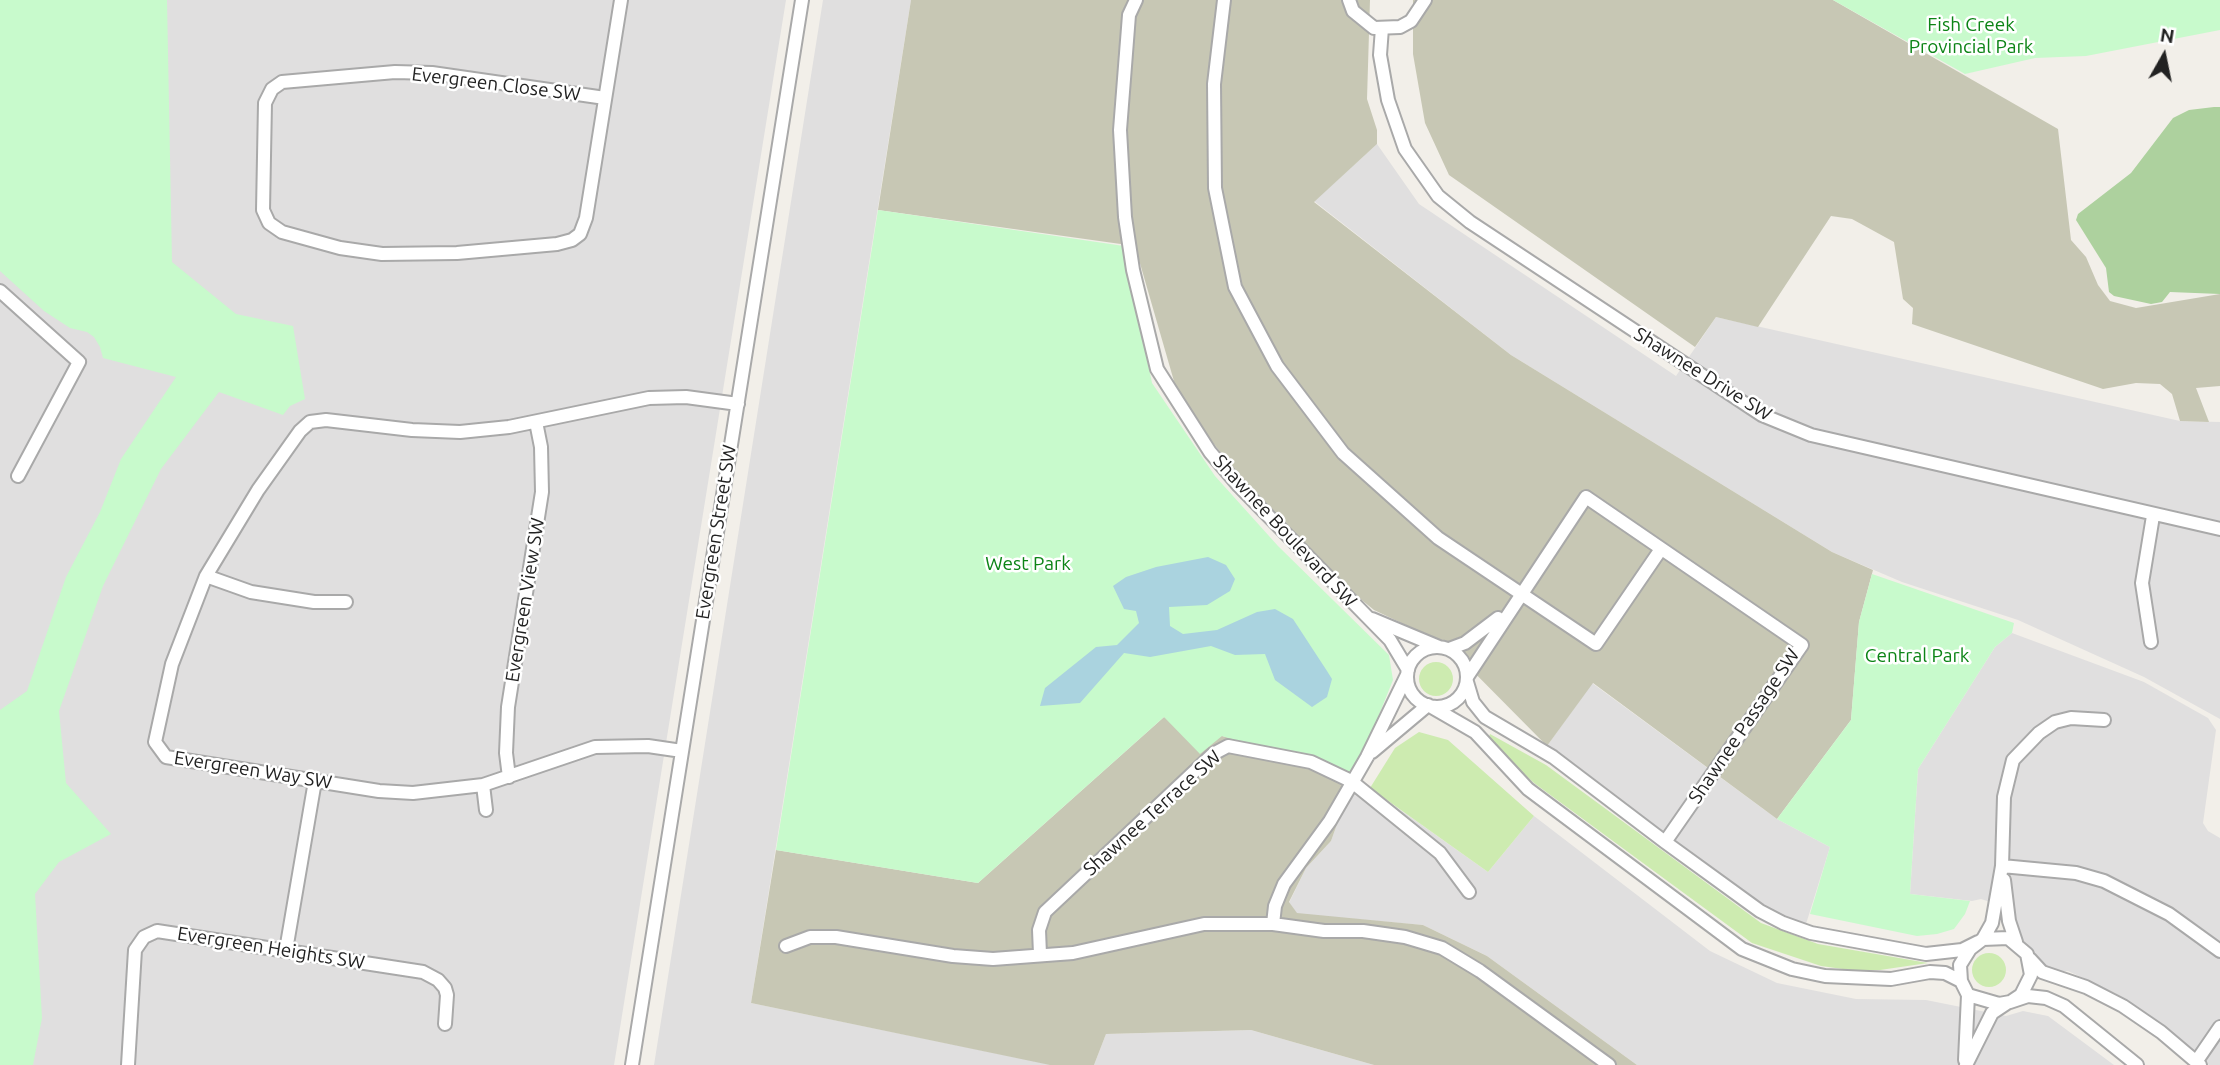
<!DOCTYPE html>
<style>
body{margin:0}
#map{position:relative;width:2220px;height:1065px;overflow:hidden;background:#f2efe9;font-family:Ubuntu,sans-serif}
canvas{display:block}
.north{position:absolute;left:2129px;top:21px;width:70px;height:70px;-webkit-text-stroke:5px #fff;paint-order:stroke;rotate:9deg;font-size:19px;font-weight:700;line-height:28px;text-align:center;color:#222}
.north::after{content:'';display:block;margin:auto;width:24px;height:32px;background:#222;clip-path:polygon(50% 0,100% 100%,50% 72%,0 100%)}
</style>
<div id="map">
<canvas width="2220" height="1065"></canvas>
<div class="north">N</div>
</div>
<script>
const ctx = document.querySelector('canvas').getContext('2d');
ctx.lineJoin = 'round';
function paint(path, color) {
  ctx.fillStyle = color;
  ctx.fill(path, 'evenodd');
}
function toPath(rows) {
  const path = new Path2D();
  for (const r of rows) {
    if (r.length === 3) {
      path.moveTo(r[0] + r[2], r[1]);
      path.arc(r[0], r[1], r[2], 0, 2 * Math.PI);
      continue;
    }
    path.moveTo(r[0], r[1]);
    for (let i = 2; i < r.length; i += 2) path.lineTo(r[i], r[i + 1]);
  }
  return path;
}
function stroke(path, color, width, dash) {
  ctx.strokeStyle = color;
  ctx.lineWidth = width;
  ctx.lineCap = dash ? 'butt' : 'round';
  ctx.setLineDash(dash || []);
  ctx.stroke(path);
}
function drawText(font, color, halo, rows, align = 'center') {
  ctx.font = font + ' Ubuntu,sans-serif';
  ctx.lineWidth = 5;
  ctx.setLineDash([]);
  ctx.textBaseline = 'middle';
  ctx.strokeStyle = halo;
  ctx.fillStyle = color;
  for (const [text, x, y, turn = 0] of rows) {
    ctx.save();
    ctx.translate(x, y);
    ctx.rotate((+turn || 0) * Math.PI / 180);
    ctx.textAlign = isNaN(turn) ? turn : align;
    if (halo) ctx.strokeText(text, 0, 0);
    ctx.fillText(text, 0, 0);
    ctx.restore();
  }
}
const residential = toPath([
 [0,0,786,0,614,1065,0,1065],
 [823,0,911,0,751,1003,1053,1065,654,1065],
 [1377,144,1419,204,1676,376,1716,317,2180,421,2220,422,2220,719,2144,677,2018,620,1902,582,1832,552,1511,355,1314,201],
 [2012,633,2144,682,2208,718,2216,730,2203,823,2208,831,2220,838,2220,1065,2209,1065,2151,1016,2115,993,2068,971,2055,972,2038,965,2016,935,2011,909,1981,899,1972,901,1910,894,1918,769,1995,647],
 [1592,683,1777,819,1830,847,1806,924,1763,908,1547,746],
 [1354,777,1488,872,1534,816,1710,951,1777,983,1856,999,1926,1000,2006,1016,2023,1011,2048,1016,2114,1065,1637,1065,1487,956,1423,925,1297,914,1289,903,1306,868,1331,841],
 [1251,1030,1374,1065,1094,1065,1106,1034]
]);
const construction = toPath([
 [911,0,1370,0,1367,99,1377,130,1377,144,1314,202,1511,355,1832,552,1873,570,1859,622,1851,720,1777,819,1593,683,1547,746,1446,644,1374,610,1288,540,1191,414,1182,409,1135,246,878,210],
 [1413,0,1833,0,2058,129,2071,240,2086,257,2098,285,2110,301,2136,308,2220,294,2220,386,2196,388,2209,422,2180,421,2172,394,2160,384,2136,383,2103,389,1912,324,1913,308,1903,299,1894,242,1852,219,1831,216,1758,327,1716,317,1695,347,1449,175,1425,123,1413,54],
 [1164,717,1222,736,1297,753,1354,777,1331,841,1306,868,1289,902,1297,913,1423,925,1487,956,1637,1065,1374,1065,1251,1030,1106,1034,1094,1065,1050,1065,751,1003,776,850,978,883]
]);
const grass = toPath([
 [1436,679,17],
 [1419,732,1448,740,1534,816,1488,872,1370,788,1395,748],
 [1490,734,1546,765,1761,923,1818,944,1928,963,1880,970,1850,970,1821,966,1752,943,1534,783,1508,759,1489,737],
 [1989,970,17]
]);
const forest = toPath([
 [2214,107,2220,107,2220,294,2170,292,2162,302,2151,304,2114,296,2109,292,2106,268,2076,220,2078,214,2131,173,2173,118,2189,110]
]);
const park = toPath([
 [0,0,167,0,172,262,236,314,293,326,305,399,290,406,283,415,219,392,161,469,103,586,59,711,66,783,111,834,59,862,35,894,42,1018,33,1065,0,1065,0,710,27,691,66,577,100,512,121,459,176,377,103,358,100,347,94,337,87,332,70,328,44,311,0,271],
 [1833,0,2220,0,2220,30,2086,56,2035,58,1965,74],
 [878,210,1124,246,1152,383,1215,476,1278,546,1389,655,1393,680,1354,777,1222,736,1200,754,1164,717,978,883,776,850],
 [1872,574,2014,623,2012,633,1995,647,1918,769,1910,894,1970,901,1965,914,1954,929,1937,934,1917,936,1810,914,1830,847,1777,819,1851,720,1859,622]
]);
const water = toPath([
 [1208,557,1226,565,1235,579,1230,591,1207,605,1169,607,1170,626,1183,634,1217,630,1257,612,1275,609,1293,619,1327,671,1332,679,1327,697,1312,707,1275,680,1265,654,1235,655,1211,646,1150,657,1124,653,1080,703,1040,706,1045,688,1096,647,1117,645,1139,623,1136,611,1124,609,1113,586,1126,577,1156,567]
]);
const minor = toPath([
 [1136,0,1129,15,1120,130,1125,217,1133,270,1157,369,1210,452,1239,486,1390,640,1408,670],
 [1224,0,1214,84,1215,188,1235,287,1277,366,1343,453,1438,538,1596,644,1661,549],
 [1349,0,1353,11,1374,28,1400,27,1411,21,1425,0],
 [1382,28,1380,55,1388,100,1405,149,1438,196,1470,222,1762,415,1811,435,2220,529],
 [605,98,432,73,395,72,282,82,272,89,265,103,263,210,269,223,282,232,340,248,382,254,457,253,557,244,572,240,580,234,586,218,621,0],
 [0,291,79,362,18,476],
 [206,576,251,592,314,602,346,602],
 [1372,619,1439,647],
 [2151,642,2142,583,2153,516],
 [1437,677,30],
 [1449,649,1465,643,1498,618],
 [1407,675,1367,757,1330,821,1284,884,1275,906,1273,924,1324,931,1363,931,1405,937,1442,948,1480,971,1609,1065],
 [1467,677,1586,497,1802,645,1665,842],
 [1467,682,1473,702,1485,717,1553,757,1665,842,1760,911,1783,923,1811,933,1926,954,1962,950,1978,942],
 [1430,706,1475,732,1528,789,1742,949,1792,969,1825,976,1891,979,1930,972,1945,973,1961,981],
 [682,751,648,746,595,747,483,785,413,793,379,791,166,757,155,742,172,664,206,576,258,490,300,431,310,422,326,420,412,430,460,432,509,427,649,398,686,397,738,404],
 [1372,752,1428,705],
 [509,777,506,753,508,707,542,492,541,447,536,422],
 [483,785,486,810],
 [2002,866,2076,873,2104,881,2169,914,2220,951],
 [2004,880,2009,921,2016,942],
 [1983,939,1992,923,2002,866,2004,797,2013,760,2039,733,2055,722,2071,718,2104,720],
 [786,946,810,937,836,937,953,956,993,959,1073,953,1204,924,1273,924],
 [286,950,315,781],
 [1040,954,1039,930,1045,912,1213,754,1228,746,1311,762,1351,781,1440,853,1469,892],
 [2030,959,2042,972,2086,987,2123,1006,2161,1032,2200,1065],
 [2012,1001,2021,995,2031,975,2027,954,2008,938,1983,939,1970,949,1960,965,1961,981,1968,995,1999,1004,2010,1002,2028,996,2046,998,2064,1006,2137,1065],
 [1965,1060,1968,995],
 [2196,1062,2220,1027],
 [128,1065,135,950,144,937,157,931,423,972,438,980,445,988,447,995,445,1024],
 [632,1065,802,0],
 [1966,1065,1992,1013,2007,1003]
]);
const parkNames = [
 ["Fish Creek",1971,25],
 ["Provincial Park",1971,47],
 ["West Park",1028,564],
 ["Central Park",1917,656]
];
const streetNames = [
 ["Evergreen Close SW",496,84,7],
 ["Shawnee Drive SW",1703,374,32],
 ["Shawnee Boulevard SW",1285,531,47],
 ["Evergreen Street SW",716,532,-81],
 ["Evergreen View SW",525,600,-81],
 ["Shawnee Passage SW",1744,726,-56],
 ["Evergreen Way SW",253,770,9],
 ["Shawnee Terrace SW",1152,813,-42],
 ["Evergreen Heights SW",271,948,9]
];
paint(residential, '#e0dfdf');
paint(construction, '#c7c7b4');
paint(grass, '#cdebb0');
paint(forest, '#add19e');
paint(park, '#c8facc');
paint(water, '#aad3df');
stroke(minor, '#a9a9a9', 16);
stroke(minor, '#fff', 12);
drawText('19px', '#0c8416', '#fff', parkNames);
drawText('19px', '#222', '#fff', streetNames);
</script>
